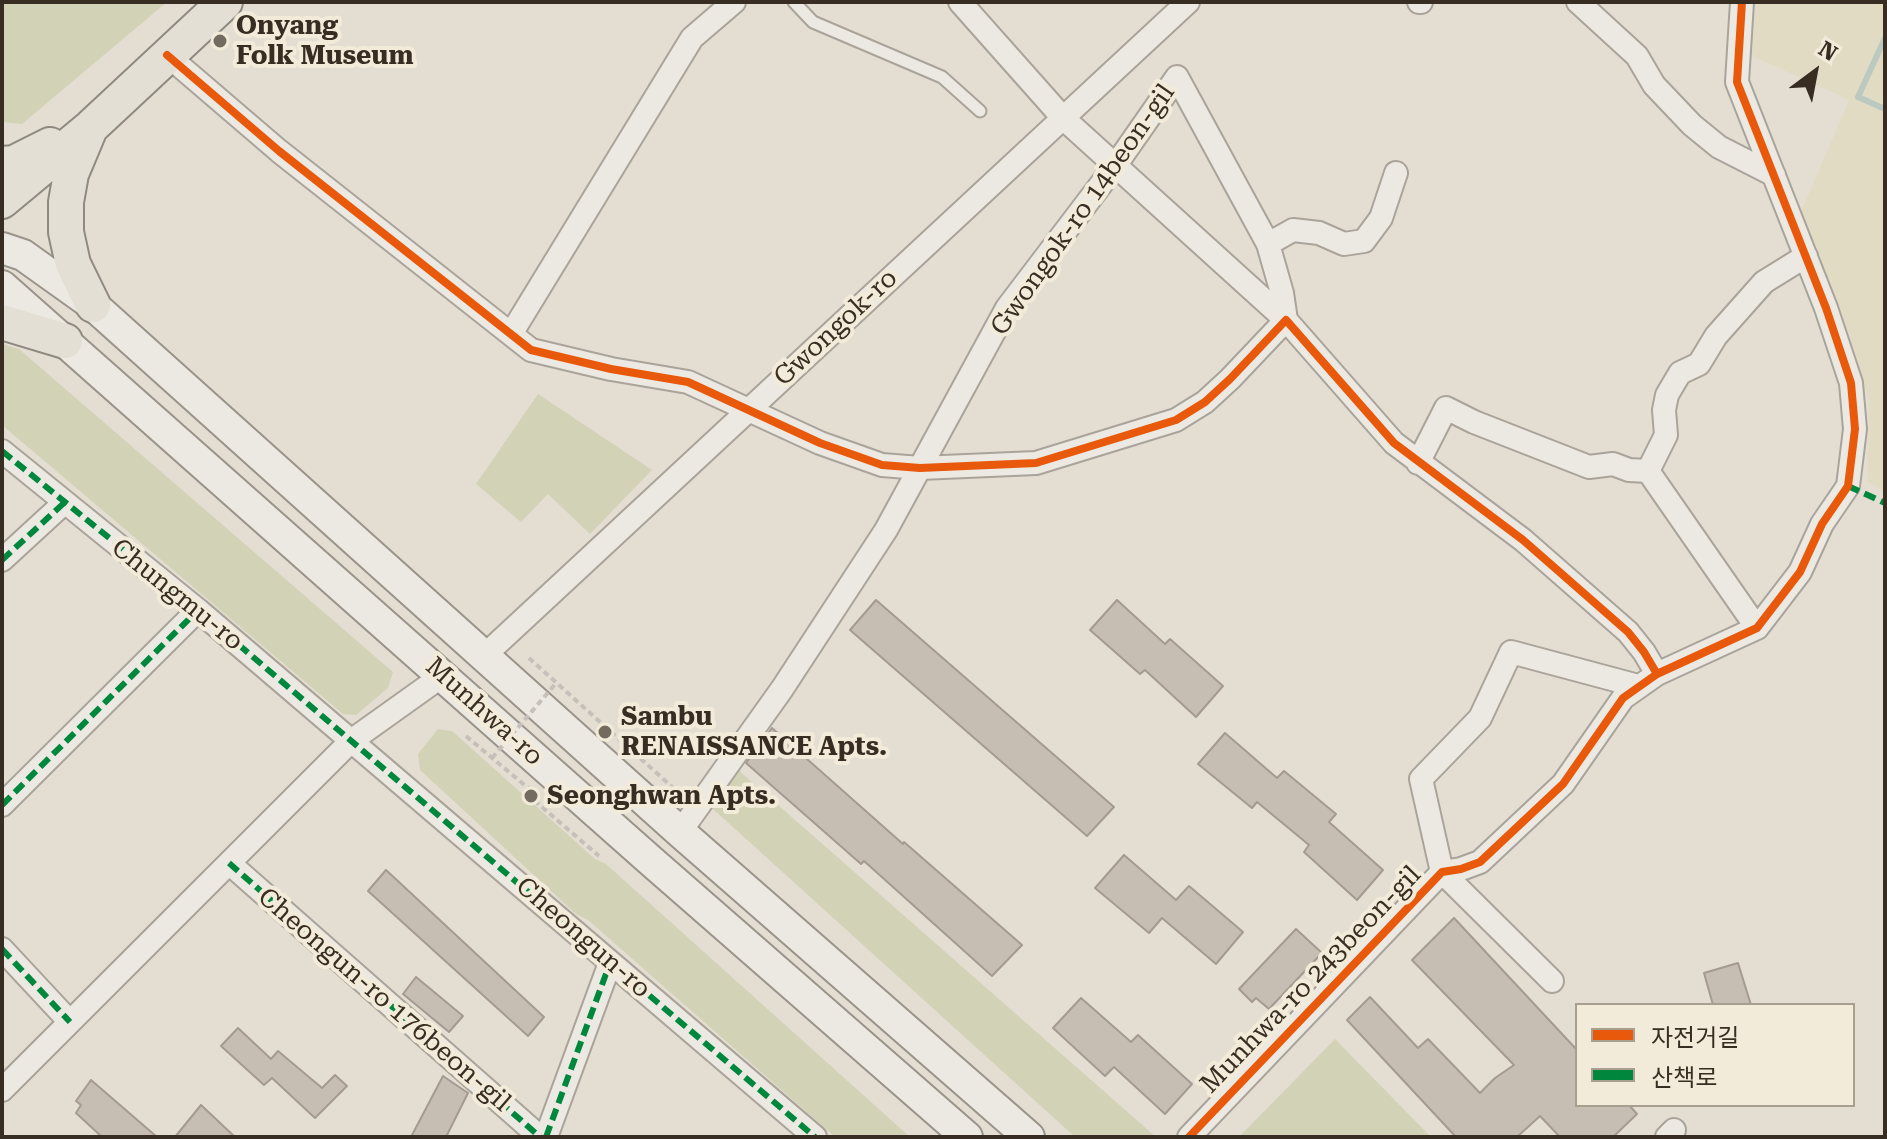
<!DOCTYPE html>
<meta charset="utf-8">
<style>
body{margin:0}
#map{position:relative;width:1887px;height:1139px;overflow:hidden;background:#e4ded2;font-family:"Roboto Serif","Noto Sans KR",serif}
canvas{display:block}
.frame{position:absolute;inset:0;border:4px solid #382d22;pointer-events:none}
.legend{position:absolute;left:1575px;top:1003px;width:280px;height:104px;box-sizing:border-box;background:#f3ebd9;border:2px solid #a89f90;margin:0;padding:10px 14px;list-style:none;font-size:24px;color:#382d22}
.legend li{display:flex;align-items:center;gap:16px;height:40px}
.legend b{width:40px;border:2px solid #a89f90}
.north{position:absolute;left:1775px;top:32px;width:80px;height:80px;-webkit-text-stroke:6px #f3ebd9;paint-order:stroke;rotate:32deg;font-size:22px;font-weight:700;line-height:32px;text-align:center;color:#382d22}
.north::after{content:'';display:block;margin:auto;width:28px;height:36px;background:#382d22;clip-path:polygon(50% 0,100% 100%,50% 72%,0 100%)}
</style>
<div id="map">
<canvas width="1887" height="1139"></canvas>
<div class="frame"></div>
<ul class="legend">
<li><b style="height:10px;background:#e8590c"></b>자전거길</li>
<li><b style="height:10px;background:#00873e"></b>산책로</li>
</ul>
<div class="north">N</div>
</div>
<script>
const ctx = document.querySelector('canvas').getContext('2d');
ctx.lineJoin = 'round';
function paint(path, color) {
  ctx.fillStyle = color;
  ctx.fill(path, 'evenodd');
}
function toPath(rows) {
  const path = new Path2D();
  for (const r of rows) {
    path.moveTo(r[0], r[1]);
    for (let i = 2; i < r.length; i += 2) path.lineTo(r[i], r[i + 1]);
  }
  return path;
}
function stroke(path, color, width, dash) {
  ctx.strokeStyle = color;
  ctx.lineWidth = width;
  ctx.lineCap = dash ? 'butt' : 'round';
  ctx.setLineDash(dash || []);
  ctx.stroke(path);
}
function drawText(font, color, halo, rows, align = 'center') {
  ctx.font = font + ' "Roboto Serif",serif';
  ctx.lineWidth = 8;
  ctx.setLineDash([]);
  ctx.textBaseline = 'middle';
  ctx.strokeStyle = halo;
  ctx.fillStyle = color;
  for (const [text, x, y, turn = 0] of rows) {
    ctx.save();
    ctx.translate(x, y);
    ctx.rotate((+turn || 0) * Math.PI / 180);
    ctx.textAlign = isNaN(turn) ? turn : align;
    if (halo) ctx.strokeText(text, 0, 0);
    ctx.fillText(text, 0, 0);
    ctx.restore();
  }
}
const farmland = toPath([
 [1755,2,1885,2,1885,491,1867,482,1869,399,1800,214,1849,100,1750,55]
]);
const green = toPath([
 [2,2,167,2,22,124,2,122],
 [2,344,19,349,393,672,388,688,356,715,343,714,2,425],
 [538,394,652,470,590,534,548,494,521,522,476,484],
 [438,729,452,731,595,859,606,864,910,1137,835,1137,588,920,576,914,420,770,418,754],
 [736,768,1156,1137,1075,1137,713,809,714,798],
 [1335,1039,1431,1137,1239,1137]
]);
const stream = toPath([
 [1885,38,1858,97,1885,109]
]);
const building = toPath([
 [876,600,1114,807,1087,836,850,630,876,600],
 [1117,600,1165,644,1170,639,1223,686,1196,717,1145,670,1140,674,1090,630,1117,600],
 [772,728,903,844,904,842,1022,945,992,976,864,861,861,864,746,763,772,728],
 [1225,733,1277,778,1284,771,1336,814,1329,822,1383,870,1357,900,1304,852,1309,845,1257,802,1252,808,1198,764,1225,733],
 [1124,855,1176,900,1189,886,1243,932,1216,964,1162,918,1149,933,1095,888,1124,855],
 [386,870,544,1017,528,1036,368,891,386,870],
 [1454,918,1577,1050,1577,1105,1629,1105,1637,1114,1613,1137,1560,1137,1540,1116,1517,1137,1456,1137,1347,1020,1370,997,1418,1048,1428,1039,1480,1093,1495,1078,1514,1065,1412,960,1454,918],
 [1296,929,1322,953,1269,1009,1256,998,1252,1002,1239,989,1296,929],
 [1738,963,1751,1005,1713,1005,1704,973,1738,963],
 [416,977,463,1016,449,1032,403,994,416,977],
 [1081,998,1131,1042,1138,1035,1192,1084,1165,1114,1114,1067,1105,1076,1053,1028,1081,998],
 [238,1028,271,1059,278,1051,322,1088,335,1075,347,1086,315,1118,272,1078,264,1085,221,1046,238,1028],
 [443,1076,468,1093,446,1137,411,1137,443,1076],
 [91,1080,157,1137,102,1137,76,1113,81,1105,76,1101,91,1080],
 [201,1105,235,1137,175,1137,201,1105]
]);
const path = toPath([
 [529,658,681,795],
 [466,736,540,798,536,802,599,856]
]);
const service = toPath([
 [794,2,813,22,942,77,980,111]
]);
const minor = toPath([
 [960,2,1063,118,1286,320],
 [1419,2,1421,2],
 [1578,2,1637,56,1654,85,1692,125,1719,147,1774,175],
 [167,55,279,151,531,350,611,369,688,382,820,443,882,465,920,468,1036,463,1176,420,1205,402,1230,379,1286,320,1394,443,1523,540,1628,632,1644,652,1657,674],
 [1268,244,1293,230,1319,233,1344,244,1364,241,1381,218,1396,173],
 [511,334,692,38,734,2],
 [2,451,198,610,815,1137],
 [1418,463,1446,408,1474,422,1589,467,1613,464,1629,470,1648,471,1666,435,1664,410,1667,395,1680,373,1699,364,1716,336,1764,282,1806,256],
 [1648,471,1757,628],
 [2,560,64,503],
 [485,655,1188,2],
 [2,805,198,610],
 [680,832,782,689,886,530,1007,308,1115,166,1177,77,1268,244,1282,293,1286,320],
 [229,863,540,1137],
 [1442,872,1421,779,1480,718,1511,652,1638,686],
 [1442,872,1552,981],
 [2,949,70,1022],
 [2,1090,351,741,442,676],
 [546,1137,610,963],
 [1189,1137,1442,872,1461,869,1480,862,1563,784,1623,698,1657,674,1757,628,1800,572,1822,524,1848,486,1855,429,1851,383,1826,308,1737,82,1742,2],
 [1667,1137,1674,1130]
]);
const secondary = toPath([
 [2,248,23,255,93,305,680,832,1029,1137],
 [2,286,651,861,967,1137]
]);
const primary = toPath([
 [89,131,71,174,66,202,66,232,73,264,93,305],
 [2,164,14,163,50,145],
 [2,201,91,127,225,2],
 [2,322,65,341]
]);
const pathBridge = toPath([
 [492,758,557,682]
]);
const quiet = toPath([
 [2,451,198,610,815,1137],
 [1848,486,1885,503],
 [2,560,64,503],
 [2,805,198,610],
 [229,863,540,1137],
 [2,949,70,1022],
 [546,1137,610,963]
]);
const cycleway = toPath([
 [167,55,279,151,531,350,611,369,688,382,820,443,882,465,920,468,1036,463,1176,420,1205,402,1230,379,1286,320,1394,443,1523,540,1628,632,1644,652,1657,674],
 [1189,1137,1442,872,1461,869,1480,862,1563,784,1623,698,1657,674,1757,628,1800,572,1822,524,1848,486,1855,429,1851,383,1826,308,1737,82,1742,2]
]);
const markers = [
 [220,41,8,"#746b60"],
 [605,732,8,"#746b60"],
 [531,796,8,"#746b60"]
];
const poiNames = [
 ["Onyang",236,26],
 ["Folk Museum",236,56],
 ["Sambu",621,717],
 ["RENAISSANCE Apts.",621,747],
 ["Seonghwan Apts.",547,796]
];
const streetNames = [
 ["Gwongok-ro 14beon-gil",1083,210,-55],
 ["Gwongok-ro",836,328,-43],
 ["Chungmu-ro",177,595,39],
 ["Munhwa-ro",484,712,42],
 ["Cheongun-ro",583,938,41],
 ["Munhwa-ro 243beon-gil",1311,980,-46],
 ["Cheongun-ro 176beon-gil",384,1000,41]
];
paint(farmland, '#e2dbc4');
paint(green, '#d2d2b6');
stroke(stream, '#bbc9c0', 6);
paint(building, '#c7beb3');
stroke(building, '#a49a91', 2);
stroke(service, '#aaa39a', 15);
stroke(minor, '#aaa39a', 26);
stroke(secondary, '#99938a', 34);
stroke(primary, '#8f8981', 38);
stroke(path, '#c5c0b9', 4, [6, 4]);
stroke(service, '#ece9e2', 11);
stroke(minor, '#ece9e2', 22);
stroke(secondary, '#ece9e2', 30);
stroke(primary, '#e3dfd5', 34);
stroke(pathBridge, '#c5c0b9', 4, [6, 4]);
stroke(quiet, '#00873e', 6, [12, 6]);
stroke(cycleway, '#e8590c', 8);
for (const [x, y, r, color] of markers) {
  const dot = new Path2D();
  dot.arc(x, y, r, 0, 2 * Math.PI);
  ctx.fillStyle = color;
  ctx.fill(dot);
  stroke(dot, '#f3ebd9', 3);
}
drawText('bold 26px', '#382d22', '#f3ebd9', poiNames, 'left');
drawText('26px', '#382d22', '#f3ebd9', streetNames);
</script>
